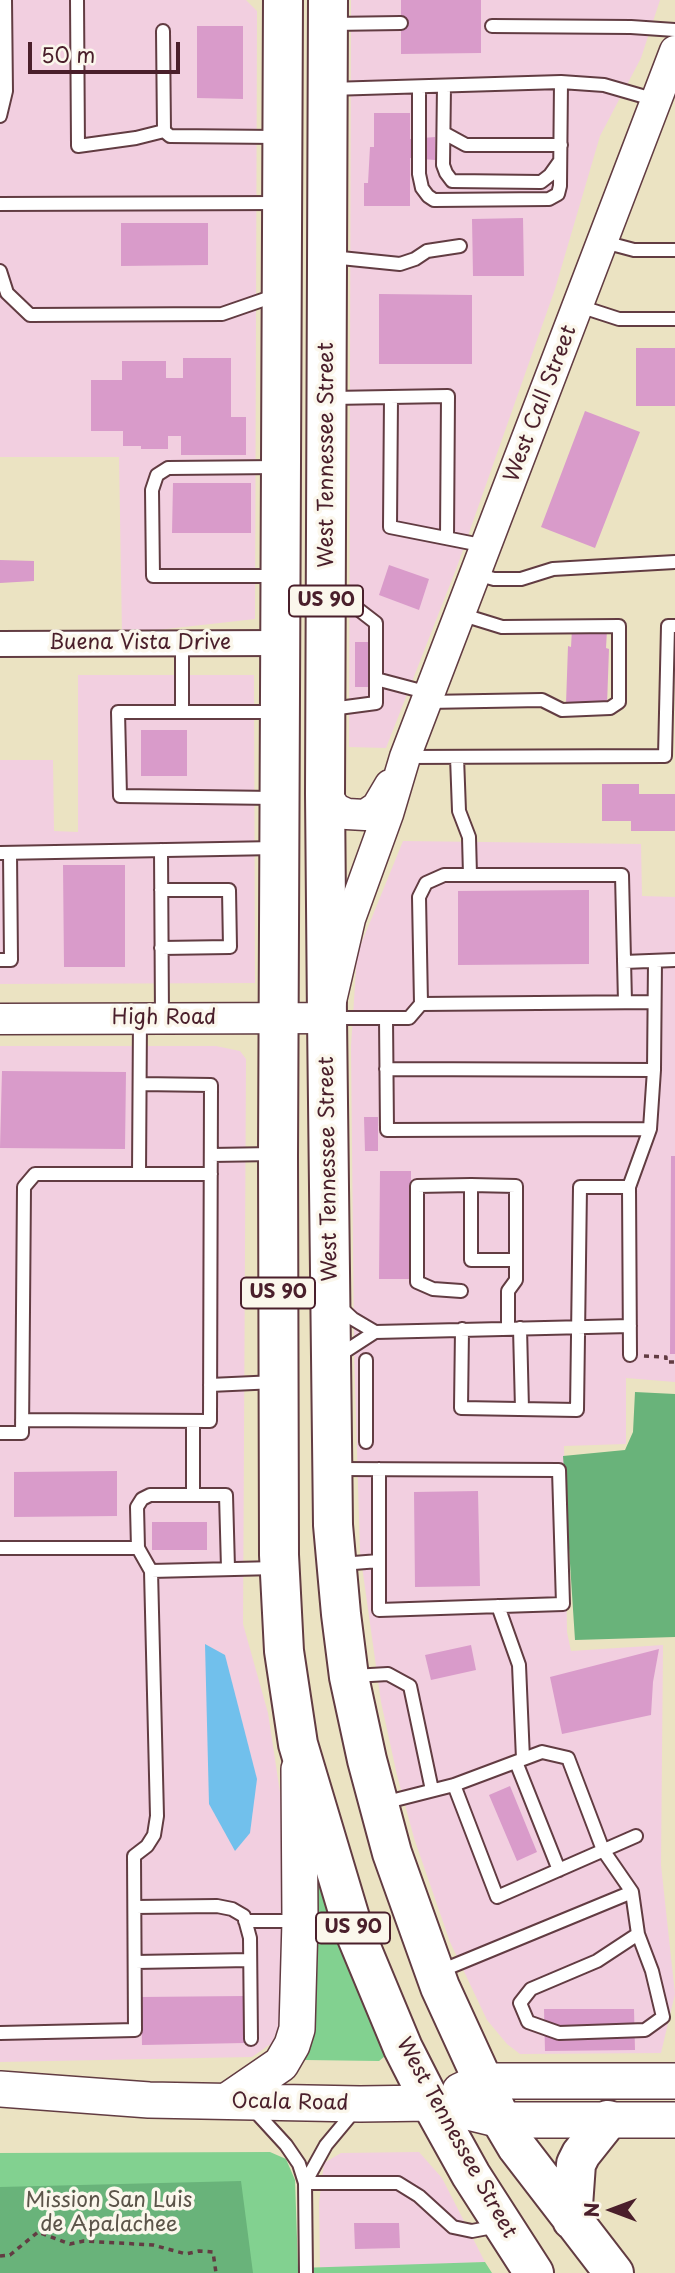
<!DOCTYPE html>
<style>
body{margin:0}
#map{position:relative;width:675px;height:2273px;overflow:hidden;background:#ebe3c2;font-family:"Playpen Sans",sans-serif}
canvas{display:block}
.north{position:absolute;left:577px;top:2175px;width:70px;height:70px;-webkit-text-stroke:5px #fbf7ec;paint-order:stroke;rotate:270deg;font-size:19px;font-weight:700;line-height:28px;text-align:center;color:#4a1f2b}
.north::after{content:'';display:block;margin:auto;width:24px;height:32px;background:#4a1f2b;clip-path:polygon(50% 0,100% 100%,50% 72%,0 100%)}
.scale{position:absolute;left:28px;top:42px;width:152px;height:32px;box-sizing:border-box;border:4px solid #4a1f2b;border-top:0;padding-left:9px;font-size:21px;line-height:24px;white-space:nowrap;color:#4a1f2b;-webkit-text-stroke:5px #fbf7ec;paint-order:stroke}
</style>
<div id="map">
<canvas width="675" height="2273"></canvas>
<div class="north">N</div>
<div class="scale">50 m</div>
</div>
<script>
const ctx = document.querySelector('canvas').getContext('2d');
ctx.lineJoin = 'round';
function paint(path, color) {
  ctx.fillStyle = color;
  ctx.fill(path, 'evenodd');
}
function toPath(rows) {
  const path = new Path2D();
  for (const r of rows) {
    path.moveTo(r[0], r[1]);
    for (let i = 2; i < r.length; i += 2) path.lineTo(r[i], r[i + 1]);
  }
  return path;
}
function stroke(path, color, width, dash) {
  ctx.strokeStyle = color;
  ctx.lineWidth = width;
  ctx.lineCap = dash ? 'butt' : 'round';
  ctx.setLineDash(dash || []);
  ctx.stroke(path);
}
function drawText(font, color, halo, rows, align = 'center') {
  ctx.font = font + ' "Playpen Sans",sans-serif';
  ctx.lineWidth = 7;
  ctx.setLineDash([]);
  ctx.textBaseline = 'middle';
  ctx.strokeStyle = halo;
  ctx.fillStyle = color;
  for (const [text, x, y, turn = 0] of rows) {
    ctx.save();
    ctx.translate(x, y);
    ctx.rotate((+turn || 0) * Math.PI / 180);
    ctx.textAlign = isNaN(turn) ? turn : align;
    if (halo) ctx.strokeText(text, 0, 0);
    ctx.fillText(text, 0, 0);
    ctx.restore();
  }
}
const built = toPath([
 [0,0,246,0,257,11,255,619,122,634,119,457,0,457],
 [351,0,660,0,641,58,600,136,555,289,458,564,386,748,349,747],
 [78,675,254,675,255,983,0,984,0,760,53,760,54,831,78,832],
 [403,841,641,844,642,896,675,897,675,1382,626,1378,626,1444,564,1446,567,1632,571,1651,663,1645,661,1865,675,1994,661,2053,520,2054,507,2044,487,2020,450,1942,414,1838,397,1775,381,1702,360,1552,354,1348,351,1046,357,954],
 [0,1046,216,1046,240,1051,246,1059,243,1624,268,1713,281,1799,281,2021,272,2043,252,2057,0,2062],
 [419,2152,442,2178,485,2262,320,2269,319,2203,324,2163,341,2153]
]);
const green = toPath([
 [312,1861,385,2045,380,2045,385,2056,379,2061,305,2060,298,2055],
 [270,2152,286,2159,295,2180,298,2268,485,2262,492,2273,0,2273,0,2153]
]);
const forest = toPath([
 [635,1392,675,1394,675,1637,575,1640,563,1456,625,1450,633,1432],
 [241,2181,253,2273,0,2273,0,2187]
]);
const water = toPath([
 [205,1644,225,1655,257,1779,250,1833,235,1851,209,1804]
]);
const building = toPath([
 [401,0,481,0,481,53,401,54],
 [197,26,243,26,243,99,197,98],
 [374,113,410,113,410,139,435,137,435,160,410,158,410,206,364,206,364,183,368,183,370,147,374,147],
 [523,218,524,276,473,276,472,219],
 [121,223,208,223,208,265,121,266],
 [379,294,472,295,472,364,379,364],
 [636,348,675,348,675,406,636,406],
 [183,358,231,358,231,417,246,417,246,455,181,455,181,436,168,436,168,449,141,449,141,446,123,446,123,431,91,431,91,380,122,380,122,361,166,361,166,378,183,378],
 [585,411,640,432,595,548,541,527],
 [173,483,251,483,251,533,172,533],
 [0,560,34,561,34,581,0,583],
 [389,565,429,579,419,610,379,595],
 [572,629,607,630,606,648,609,649,607,705,566,704,568,646,571,647],
 [355,642,378,642,378,687,355,687],
 [141,730,187,730,187,776,141,776],
 [602,784,639,784,639,794,675,794,675,831,631,831,631,821,602,821],
 [63,865,125,865,125,967,64,967],
 [589,890,589,964,458,965,458,891],
 [2,1071,126,1072,125,1149,0,1148],
 [364,1117,378,1117,378,1151,365,1151],
 [671,1156,675,1156,675,1354,670,1354],
 [380,1171,411,1171,410,1279,379,1279],
 [117,1471,117,1516,14,1517,14,1472],
 [478,1491,480,1586,415,1587,414,1492],
 [152,1522,207,1522,207,1550,152,1550],
 [471,1645,476,1670,431,1680,425,1655],
 [659,1649,653,1682,651,1715,562,1734,550,1677],
 [510,1786,537,1852,517,1861,489,1795],
 [244,1996,245,2043,142,2045,141,1997],
 [544,2009,634,2009,635,2050,545,2051],
 [354,2223,399,2223,400,2248,355,2249]
]);
const path = toPath([
 [644,1356,666,1357,666,1362,675,1362],
 [0,2256,10,2255,38,2232,70,2244,84,2241,153,2245,186,2254,199,2251,213,2252,216,2273]
]);
const service = toPath([
 [77,0,78,146,136,138,164,131,170,136,278,137],
 [331,24,401,23],
 [492,26,631,27,675,30],
 [163,31,164,131],
 [444,86,443,165,446,173,452,181,541,182,550,175,560,161],
 [419,87,419,174,422,188,428,196,434,200,549,199,558,194,560,186,561,82],
 [330,89,561,82,604,85,656,100],
 [0,116,6,91,5,0],
 [444,133,466,145,561,145],
 [0,204,278,203],
 [604,242,634,250,675,250],
 [331,257,400,264,415,259,427,251,460,246],
 [0,271,7,293,30,315,222,314,277,295],
 [579,306,619,319,675,319],
 [391,397,390,527,486,546],
 [332,398,448,396,447,538],
 [476,574,494,579,521,579,553,569,675,562],
 [277,576,153,576,152,490,157,475,168,468,278,467],
 [182,643,182,712],
 [376,679,429,693],
 [427,702,542,700,562,710,610,708,619,702,619,626,502,627,460,614],
 [331,709,376,703,376,623,332,589],
 [275,712,118,712,120,796,275,798],
 [405,757,665,756,668,626,675,626],
 [457,757,459,811,469,837,470,875],
 [161,850,162,1018],
 [0,853,276,848],
 [161,890,229,890,230,947,161,948],
 [0,960,11,960,10,853],
 [624,962,675,960],
 [421,1004,654,1002],
 [331,1018,409,1018,421,1004,419,897,426,883,444,875,622,875,625,1002],
 [386,1018,387,1130,650,1129],
 [386,1069,654,1070],
 [211,1155,274,1154],
 [139,1174,140,1018],
 [461,1291,433,1289,417,1282,417,1186,471,1185],
 [338,1305,353,1319,375,1332,630,1326],
 [508,1328,508,1291,516,1280,516,1186,471,1185,471,1260,516,1260],
 [520,1328,522,1409],
 [462,1329,461,1408,577,1410,580,1187,629,1187],
 [630,1355,629,1187,650,1129,654,1070,655,961],
 [338,1356,375,1332],
 [210,1385,276,1382],
 [22,1420,210,1421,211,1085,140,1084],
 [193,1421,193,1495],
 [0,1433,22,1433,24,1187,35,1174,211,1174],
 [366,1442,366,1360],
 [337,1469,559,1470,563,1604,379,1610,379,1469],
 [0,1548,138,1548],
 [341,1564,379,1561],
 [151,1571,276,1568],
 [498,1606,519,1665,523,1759],
 [353,1676,388,1674,410,1686,432,1790],
 [516,1762,559,1870],
 [454,1785,497,1897,636,1836],
 [383,1803,454,1785,542,1752,568,1758,603,1850,632,1892,638,1934,597,1961,531,1989,520,2003,528,2022,559,2033,645,2030,663,2017,652,1971,638,1934],
 [135,1907,217,1906,232,1909,244,1916,250,1938,251,2039],
 [245,1921,296,1921],
 [135,1962,250,1960],
 [438,1972,632,1892],
 [0,2033,135,2030,134,1856,147,1846,154,1835,157,1816,151,1571,138,1548,137,1507,142,1499,150,1495,226,1495,228,1568],
 [253,2109,286,2145,299,2164,305,2183,306,2273],
 [305,2183,398,2183,419,2196,453,2227,472,2231,498,2226],
 [305,2183,326,2145,356,2109]
]);
const minor = toPath([
 [0,644,281,643]
]);
const tertiary = toPath([
 [325,793,336,809,347,814,365,815,377,807,390,785],
 [0,1019,327,1018,350,919,388,814,405,757,675,51]
]);
const secondary = toPath([
 [0,2089,149,2100,360,2104,431,2103,501,2120,675,2120],
 [460,2091,482,2081,675,2081],
 [227,2101,281,2064,292,2045,297,2029,300,1921,299,1769]
]);
const primary = toPath([
 [283,0,278,1154,279,1555,284,1651,298,1744,353,1928,403,2048,431,2103,471,2175,534,2273],
 [328,0,325,793,327,1018,333,1525,341,1614,349,1677,367,1760,392,1853,440,1987,501,2120,517,2147,614,2273],
 [572,2220,576,2164,581,2154,608,2120]
]);
const shields = [
 [326,601,74],
 [278,1293,74],
 [353,1928,74]
];
const shieldNames = [
 ["US 90",326,601],
 ["US 90",278,1293],
 ["US 90",353,1928]
];
const streetNames = [
 ["West Call Street",541,404,-69],
 ["West Tennessee Street",327,455,-90],
 ["Buena Vista Drive",140,643],
 ["High Road",164,1018],
 ["West Tennessee Street",329,1169,-91],
 ["Ocala Road",290,2103,1],
 ["West Tennessee Street",456,2138,61]
];
const parkNames = [
 ["Mission San Luis",109,2201],
 ["de Apalachee",109,2225]
];
paint(built, '#f2cfe0');
paint(green, '#82d190');
paint(forest, '#69b37a');
paint(water, '#71c0ec');
paint(building, '#d99bca');
stroke(service, '#623c42', 16);
stroke(minor, '#623c42', 28);
stroke(tertiary, '#623c42', 33);
stroke(secondary, '#623c42', 38);
stroke(primary, '#623c42', 42);
stroke(path, '#623c42', 3.5, [5, 5]);
stroke(service, '#fff', 12);
stroke(minor, '#fff', 24);
stroke(tertiary, '#fff', 30);
stroke(secondary, '#fff', 35);
stroke(primary, '#fff', 38);
for (const [x, y, w] of shields) {
  const box = new Path2D();
  box.roundRect(x - w / 2, y - 15.5, w, 31, 5);
  ctx.fillStyle = '#fbf7ec';
  ctx.fill(box);
  stroke(box, '#4a1f2b', 2);
}
drawText('bold 19px', '#4a1f2b', null, shieldNames);
drawText('21px', '#4a1f2b', '#fbf7ec', streetNames);
drawText('21px', '#5b5449', '#fbf7ec', parkNames);
</script>
